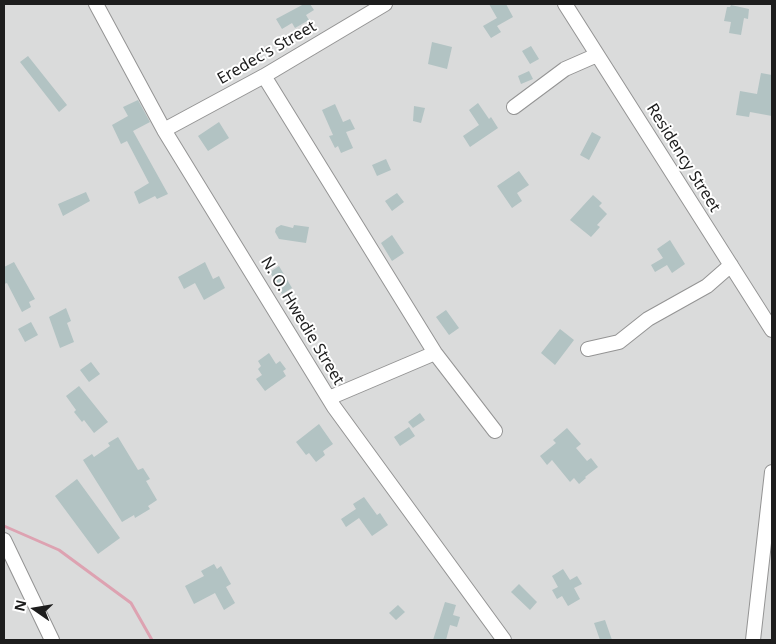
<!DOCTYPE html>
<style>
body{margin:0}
#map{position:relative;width:776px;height:644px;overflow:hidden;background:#e3ecef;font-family:"Noto Sans",sans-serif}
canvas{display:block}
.frame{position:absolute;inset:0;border:5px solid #1d1d1d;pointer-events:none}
.north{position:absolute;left:10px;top:584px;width:50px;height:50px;-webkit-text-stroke:4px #fff;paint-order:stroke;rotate:283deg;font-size:14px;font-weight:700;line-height:20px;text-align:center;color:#1d1d1d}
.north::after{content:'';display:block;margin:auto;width:18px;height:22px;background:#1d1d1d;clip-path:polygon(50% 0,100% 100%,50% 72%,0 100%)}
</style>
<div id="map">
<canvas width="776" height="644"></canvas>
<div class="frame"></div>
<div class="north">N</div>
</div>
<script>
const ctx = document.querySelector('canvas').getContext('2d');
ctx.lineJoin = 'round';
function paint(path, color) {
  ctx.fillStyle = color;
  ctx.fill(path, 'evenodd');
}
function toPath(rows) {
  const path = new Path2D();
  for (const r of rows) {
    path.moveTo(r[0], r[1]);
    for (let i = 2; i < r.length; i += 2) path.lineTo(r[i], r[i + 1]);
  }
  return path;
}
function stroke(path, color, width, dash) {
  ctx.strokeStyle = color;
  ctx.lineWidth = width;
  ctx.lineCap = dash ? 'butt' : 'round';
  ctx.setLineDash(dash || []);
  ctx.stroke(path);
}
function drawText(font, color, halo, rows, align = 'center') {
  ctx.font = font + ' "Noto Sans",sans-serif';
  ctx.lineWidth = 4;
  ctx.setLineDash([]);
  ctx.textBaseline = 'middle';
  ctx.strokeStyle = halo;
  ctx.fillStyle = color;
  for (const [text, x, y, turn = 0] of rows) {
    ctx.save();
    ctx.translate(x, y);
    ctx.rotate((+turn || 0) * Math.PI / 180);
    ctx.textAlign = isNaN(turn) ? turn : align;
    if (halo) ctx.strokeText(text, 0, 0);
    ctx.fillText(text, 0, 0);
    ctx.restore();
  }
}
const residential = toPath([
 [4,4,772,4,772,640,4,640]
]);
const stream = toPath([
 [4,526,59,550,131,603,152,640]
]);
const building = toPath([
 [304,4,310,4,314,10,306,15,309,20,295,28,292,23,282,29,276,19],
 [489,4,506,4,513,17,497,26,501,32,491,38,483,26,497,18],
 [731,5,749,9,748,19,744,18,741,35,729,33,731,22,724,21,727,7,730,7],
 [432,42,452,47,447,69,428,64],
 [531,46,539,59,530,64,522,51],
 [28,56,67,105,59,112,20,62],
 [529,71,533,79,521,84,518,76],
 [761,73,772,75,772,116,750,112,749,117,736,115,740,91,757,94],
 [138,100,150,122,133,131,168,194,157,199,155,196,139,204,134,192,149,183,127,141,121,144,112,125,128,116,123,107],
 [478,103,489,119,491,117,498,128,470,147,463,136,479,125,469,110],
 [335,104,343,122,350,119,355,129,346,132,353,148,341,153,338,146,335,148,329,136,333,135,322,110],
 [414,106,425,108,421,123,413,121],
 [219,122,229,138,208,151,198,136],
 [592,132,601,137,589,160,580,155],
 [386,159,391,170,377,176,372,165],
 [519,171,529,185,517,193,522,201,512,208,497,186],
 [86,192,90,201,63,216,58,204],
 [397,193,404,202,392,211,385,201],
 [593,195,602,203,599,206,607,214,597,225,600,227,591,237,570,220],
 [281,225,293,228,294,225,309,227,306,243,279,239,275,232,276,228],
 [392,235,404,253,392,261,381,243],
 [670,240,685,264,672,273,667,265,655,272,651,265,663,258,657,249],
 [14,262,35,299,29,302,31,307,22,312,7,283,4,284,4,267],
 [205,262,213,279,219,276,225,288,204,300,195,283,184,289,178,277],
 [279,266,292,288,282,294,270,272],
 [66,308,71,321,67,323,74,342,60,348,49,317],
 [446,310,459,328,449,335,436,317],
 [31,322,38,335,25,342,18,329],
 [560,329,574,340,555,365,541,353],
 [269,353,276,364,280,361,286,369,283,371,286,376,265,391,256,379,262,375,258,369,261,366,258,361],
 [91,362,100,374,89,382,80,370],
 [79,386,108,422,94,433,84,420,82,422,74,412,76,410,66,396],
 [420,413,425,420,413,428,408,422],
 [319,424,333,444,323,451,325,455,316,462,309,453,306,455,296,442],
 [409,427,415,436,400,446,394,437],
 [567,428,581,444,576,448,587,461,591,458,598,467,585,477,586,478,579,484,574,478,570,482,552,460,547,465,540,456,556,443,553,440],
 [118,437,138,470,143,468,150,479,146,481,157,500,148,506,150,509,135,518,134,515,122,522,83,460,92,454,94,457,110,446,108,443],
 [77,479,120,538,98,554,55,496],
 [364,497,377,515,380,513,388,525,372,536,359,518,346,527,341,519,356,509,353,504],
 [214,564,217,569,221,566,231,584,226,587,235,603,224,610,215,593,194,604,185,586,204,576,201,571],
 [563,569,570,580,577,576,582,584,574,588,580,599,568,606,562,596,557,599,552,590,558,587,552,576],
 [519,584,537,602,530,610,511,592],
 [445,602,456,605,453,615,460,617,457,627,450,625,446,640,433,640],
 [398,605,405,612,396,620,389,613],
 [605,620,612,640,600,640,594,623]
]);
const minor = toPath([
 [96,4,164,130,334,407,504,640],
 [565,4,772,330],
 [264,76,435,353,495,431],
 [514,107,565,69,597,55],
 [164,130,264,76,385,4],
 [588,349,619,342,648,319,707,286,731,265],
 [329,398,435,353],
 [4,540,52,640],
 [753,640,772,472]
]);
const streetNames = [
 ["Eredec's Street",267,53,-30],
 ["Residency Street",683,158,58],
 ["N. O. Hwedie Street",302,321,59]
];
paint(residential, '#dadbdb');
stroke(stream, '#dda2b1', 3);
paint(building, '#b2c3c3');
stroke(minor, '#949494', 16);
stroke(minor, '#fff', 14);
drawText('16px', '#1d1d1d', '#fff', streetNames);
</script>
